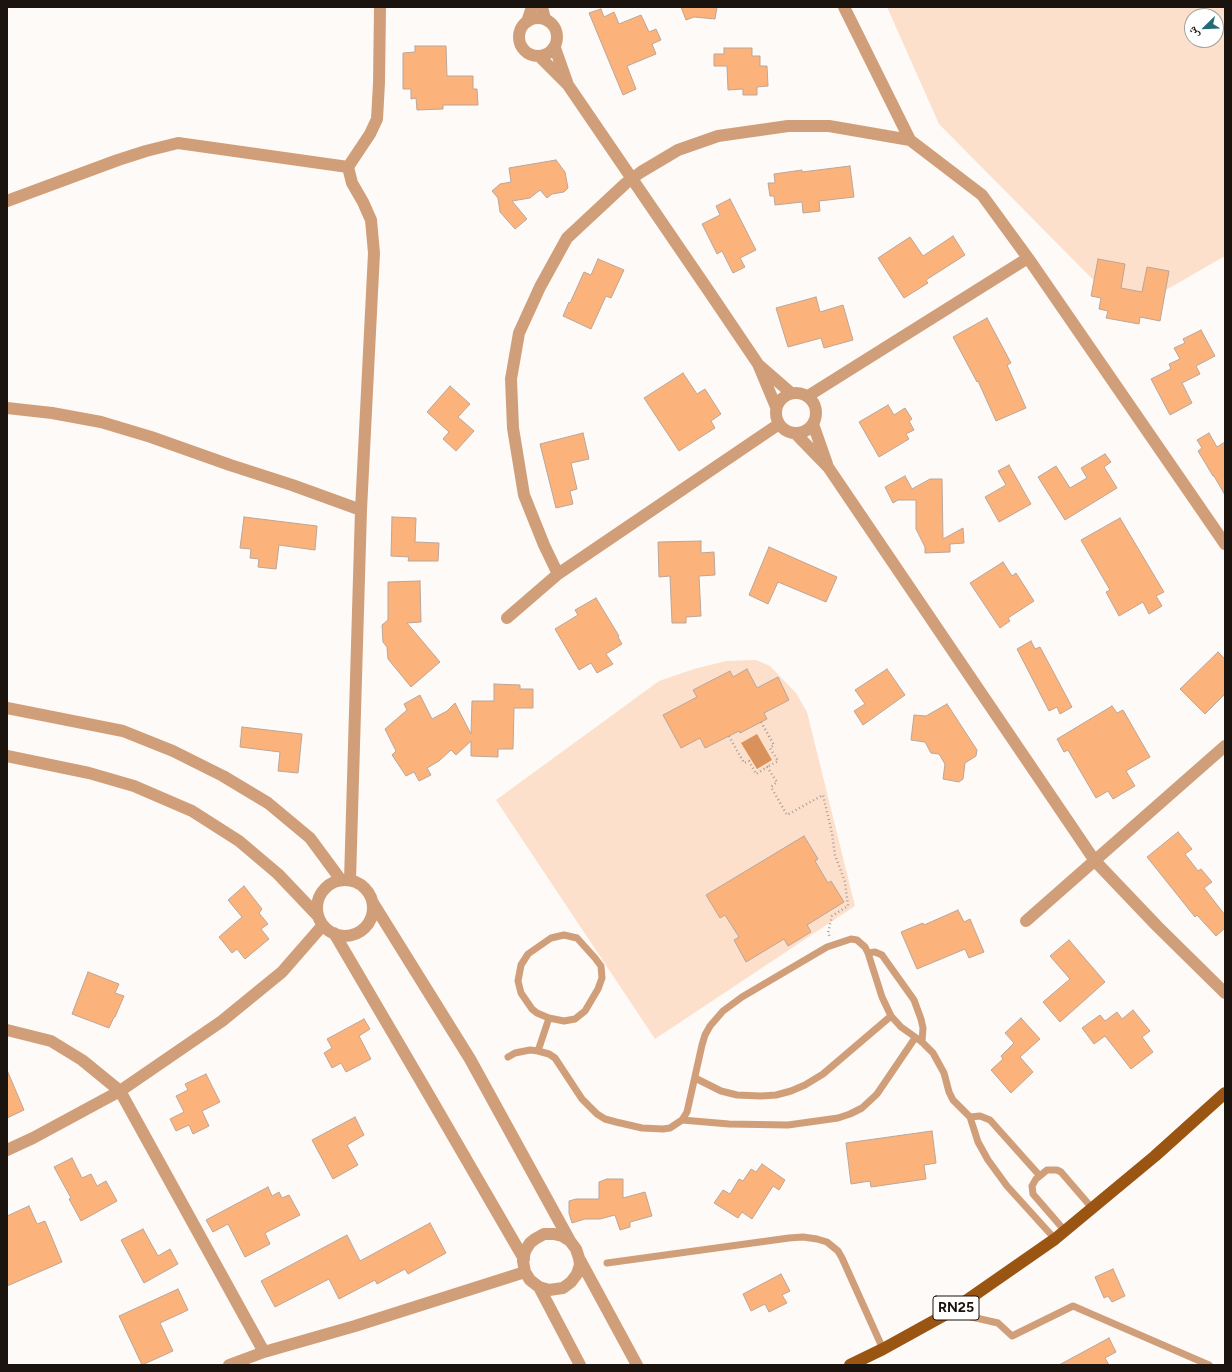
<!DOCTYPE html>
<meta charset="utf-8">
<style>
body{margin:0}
#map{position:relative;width:1232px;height:1372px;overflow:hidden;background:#fefaf7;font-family:Figtree,"Noto Naskh Arabic",sans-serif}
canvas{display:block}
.frame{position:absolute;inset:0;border:8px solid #1a130e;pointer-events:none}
.north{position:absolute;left:1184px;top:8px;width:40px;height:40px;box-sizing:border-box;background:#fff;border:1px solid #a3a19f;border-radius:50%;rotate:247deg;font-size:11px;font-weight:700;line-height:16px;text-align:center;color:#1a130e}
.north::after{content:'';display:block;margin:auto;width:14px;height:18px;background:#236c76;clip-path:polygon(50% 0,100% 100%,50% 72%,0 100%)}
</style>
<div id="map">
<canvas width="1232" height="1372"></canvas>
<div class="frame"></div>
<div class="north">ش</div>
</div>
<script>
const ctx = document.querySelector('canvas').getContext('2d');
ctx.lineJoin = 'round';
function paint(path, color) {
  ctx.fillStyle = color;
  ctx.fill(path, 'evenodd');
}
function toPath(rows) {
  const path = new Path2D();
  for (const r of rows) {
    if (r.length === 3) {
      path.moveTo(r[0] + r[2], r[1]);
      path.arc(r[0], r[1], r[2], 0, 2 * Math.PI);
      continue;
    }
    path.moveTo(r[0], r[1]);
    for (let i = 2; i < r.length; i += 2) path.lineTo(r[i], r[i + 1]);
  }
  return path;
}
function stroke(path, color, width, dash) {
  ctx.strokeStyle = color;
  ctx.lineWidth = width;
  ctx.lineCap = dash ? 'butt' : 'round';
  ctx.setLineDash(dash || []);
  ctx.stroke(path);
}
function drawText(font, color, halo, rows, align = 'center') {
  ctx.font = font + ' Figtree,sans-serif';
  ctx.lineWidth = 3.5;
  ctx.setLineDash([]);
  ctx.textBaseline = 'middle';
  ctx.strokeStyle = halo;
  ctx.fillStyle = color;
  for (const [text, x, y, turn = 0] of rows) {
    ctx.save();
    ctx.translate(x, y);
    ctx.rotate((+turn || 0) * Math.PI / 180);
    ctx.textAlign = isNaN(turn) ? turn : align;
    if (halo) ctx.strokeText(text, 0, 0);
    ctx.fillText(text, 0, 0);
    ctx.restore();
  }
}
const green = toPath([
 [887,7,1225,7,1225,256,1126,313,939,124],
 [1192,16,1216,16,1216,40,1192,40],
 [756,660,770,666,796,693,807,712,855,906,655,1039,496,800,659,681,694,669,726,661]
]);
const water = toPath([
 [757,734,772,760,757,769,741,743]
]);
const building = toPath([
 [681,7,717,7,715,19,694,17,686,20,681,7],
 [601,9,604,17,614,12,619,24,641,15,649,32,656,29,661,40,652,44,656,54,627,66,636,89,623,95,589,13,601,9],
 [415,46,446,46,447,76,473,76,473,89,477,89,478,105,443,105,443,109,417,110,416,98,411,99,411,89,403,89,403,53,415,52,415,46],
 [724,48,752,48,752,56,760,56,760,66,767,66,768,86,757,87,757,95,743,95,743,89,728,90,727,66,714,66,714,54,724,54,724,48],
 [556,160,565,172,568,188,564,192,552,194,547,198,540,190,530,198,512,201,527,219,515,229,500,212,498,198,492,191,500,184,511,182,509,168,556,160],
 [850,166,854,197,819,201,820,211,803,213,802,202,775,205,774,196,770,196,768,183,775,183,774,174,802,170,802,172,850,166],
 [730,199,756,250,740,258,745,267,733,273,722,251,717,254,702,224,720,215,716,206,730,199],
 [953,236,965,255,926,280,928,283,904,298,878,258,910,237,923,256,953,236],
 [598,259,624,270,611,298,606,296,591,329,563,316,569,302,570,303,584,272,591,275,598,259],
 [1098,259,1125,264,1121,288,1142,292,1147,267,1169,271,1160,321,1140,317,1139,324,1106,318,1108,311,1099,309,1101,298,1091,296,1098,259],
 [816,297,820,312,843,305,853,340,824,348,821,338,788,347,776,308,816,297],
 [987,318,1011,363,1007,365,1026,408,996,421,978,381,977,382,953,337,987,318],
 [1201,330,1215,356,1196,366,1200,374,1182,383,1192,403,1170,415,1151,379,1171,369,1169,364,1180,359,1174,348,1185,343,1183,339,1201,330],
 [683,373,697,394,705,389,721,414,711,421,715,428,679,451,644,398,683,373],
 [450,386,470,404,458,417,474,431,456,451,443,439,449,432,427,412,450,386],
 [888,405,894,415,905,408,912,419,909,421,914,430,906,434,909,439,879,457,859,422,888,405],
 [583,433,589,459,571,463,577,489,570,491,573,504,556,508,540,444,583,433],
 [1209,433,1217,447,1225,442,1225,495,1214,476,1213,476,1198,451,1202,448,1197,440,1209,433],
 [1105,454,1111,462,1104,467,1117,488,1065,520,1038,477,1056,466,1070,488,1087,478,1081,468,1105,454],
 [1009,465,1031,504,999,522,985,497,1006,485,998,471,1009,465],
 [905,476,912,489,930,479,942,479,943,539,963,528,964,543,950,544,950,552,925,553,925,547,916,529,916,500,898,500,893,503,885,487,905,476],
 [244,517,317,526,315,550,279,545,276,569,258,567,259,559,250,558,251,549,240,548,244,517],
 [392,517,416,518,415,542,439,543,438,561,408,561,409,557,391,556,392,517],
 [1120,518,1164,592,1156,596,1162,606,1149,614,1143,602,1119,616,1106,592,1110,590,1081,540,1120,518],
 [701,541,701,553,714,552,715,575,699,576,701,616,686,617,686,623,672,623,670,576,659,577,658,542,701,541],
 [769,547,837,577,826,602,778,582,768,604,749,595,769,547],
 [1003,562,1012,576,1016,573,1034,601,1008,618,1010,621,1000,628,970,583,1003,562],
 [420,581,421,622,407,623,440,662,411,687,388,659,387,647,383,642,382,625,388,620,388,582,420,581],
 [596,598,619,636,618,637,622,644,606,654,613,664,597,673,591,663,579,670,555,629,578,615,575,610,596,598],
 [1031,641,1035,649,1040,647,1072,707,1060,714,1057,707,1049,711,1017,649,1031,641],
 [1218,652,1225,659,1225,694,1205,714,1180,689,1218,652],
 [747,669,757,688,778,677,789,700,764,713,767,719,740,733,739,731,705,748,700,738,681,748,663,715,697,697,693,690,730,671,733,677,747,669],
 [887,669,905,695,863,725,854,711,865,704,855,690,887,669],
 [494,684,520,685,520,689,533,689,533,708,514,708,513,749,498,749,498,757,471,756,471,741,456,755,451,750,439,761,427,768,431,775,419,781,414,772,406,776,392,755,396,751,385,729,407,710,404,704,420,695,432,719,447,711,455,703,471,734,472,701,494,701,494,684],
 [947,704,977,750,976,756,965,763,963,779,959,782,943,779,945,764,939,754,931,753,925,742,911,740,914,715,926,716,947,704],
 [1112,706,1117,713,1123,710,1150,757,1126,771,1135,786,1113,799,1108,791,1096,798,1068,750,1064,752,1057,739,1112,706],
 [242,727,302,734,298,773,278,771,280,752,240,747,242,727],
 [1178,832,1192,849,1185,854,1198,871,1201,869,1212,882,1204,888,1225,915,1225,928,1216,936,1197,915,1195,917,1147,857,1178,832],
 [804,836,818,859,815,861,828,883,831,881,844,902,807,925,811,932,788,946,784,939,746,962,734,940,739,937,725,915,720,918,706,895,804,836],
 [244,886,262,909,259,913,268,924,261,929,269,939,245,959,237,949,232,953,219,937,242,917,228,900,244,886],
 [958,910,964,922,970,919,984,952,969,958,965,949,917,969,901,932,923,923,924,925,958,910],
 [1069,940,1105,982,1060,1022,1043,1002,1070,979,1050,956,1069,940],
 [88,972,119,984,115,993,124,996,115,1017,114,1017,109,1028,72,1014,88,972],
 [1133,1010,1150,1031,1142,1037,1153,1052,1131,1069,1105,1036,1094,1044,1082,1028,1100,1015,1105,1021,1117,1012,1122,1019,1133,1010],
 [1021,1018,1040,1039,1020,1057,1033,1072,1011,1093,991,1070,1003,1059,1001,1056,1014,1043,1005,1033,1021,1018],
 [364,1019,370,1029,359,1036,371,1059,346,1072,341,1063,332,1068,324,1053,332,1048,327,1039,364,1019],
 [7,1070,24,1110,7,1118,7,1070],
 [206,1074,220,1102,202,1111,209,1126,193,1134,189,1125,176,1131,170,1119,184,1112,176,1096,188,1090,185,1084,206,1074],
 [355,1117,364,1135,347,1145,358,1165,333,1179,312,1140,355,1117],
 [932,1131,936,1163,924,1165,926,1179,871,1187,870,1181,851,1184,846,1143,932,1131],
 [72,1158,82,1178,91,1174,97,1186,106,1181,117,1201,81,1221,69,1199,71,1198,54,1167,72,1158],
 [762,1164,785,1180,779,1190,773,1186,752,1219,742,1212,738,1218,714,1203,723,1190,730,1194,739,1179,743,1181,751,1169,756,1172,762,1164],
 [607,1179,623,1179,623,1198,645,1192,652,1216,630,1222,630,1227,620,1230,615,1215,600,1219,585,1219,572,1223,569,1213,569,1201,576,1199,599,1199,599,1182,607,1179],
 [268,1187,272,1196,279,1192,282,1198,289,1195,300,1215,265,1233,270,1244,245,1257,228,1224,213,1232,206,1220,268,1187],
 [29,1206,37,1224,45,1221,62,1262,7,1286,7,1216,29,1206],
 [430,1223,446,1253,408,1274,405,1269,377,1284,375,1280,339,1299,329,1279,275,1307,261,1281,347,1235,360,1261,430,1223],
 [143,1229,158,1256,170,1249,178,1264,144,1283,121,1240,143,1229],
 [1113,1269,1125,1296,1112,1302,1108,1296,1104,1298,1095,1277,1113,1269],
 [781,1274,790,1291,782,1295,787,1303,769,1312,765,1304,751,1311,743,1294,781,1274],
 [178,1289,188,1310,160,1323,173,1351,142,1365,119,1316,178,1289],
 [1109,1338,1116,1352,1105,1358,1109,1365,1059,1365,1109,1338]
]);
const path = toPath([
 [761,722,774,745,770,748,778,761,767,767],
 [729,736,744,763,749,761,756,774,767,767,777,782,771,787,787,815,823,795,832,833,835,855,845,882,848,906,832,916,828,933,830,937]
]);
const service = toPath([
 [564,935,577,938,595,958,601,966,602,978,598,989,585,1011,575,1019,564,1021,549,1018,537,1013,532,1009,521,993,518,981,521,965,528,954,551,938,564,935],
 [868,953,875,952,882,955,914,1000,921,1019,923,1028,922,1042],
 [538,1051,549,1018],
 [508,1057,515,1053,530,1050,538,1051,549,1054,555,1058,582,1099,597,1114,605,1119,616,1122,642,1128,663,1129,670,1128,682,1120,687,1112,702,1045,705,1035,710,1026,723,1011,742,997,827,947,851,939,857,940,865,947,868,953,882,997,891,1016,901,1027,922,1042,933,1053,944,1073,949,1092,953,1100,970,1117,978,1142,988,1160,1007,1186,1055,1239],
 [695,1078,721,1091,737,1095,761,1096,776,1095,791,1091,805,1085,823,1074,891,1016],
 [970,1117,980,1116,990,1120,1040,1176],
 [682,1120,729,1124,788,1125,838,1118,850,1114,862,1108,877,1094,915,1038],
 [1065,1231,1033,1194,1032,1186,1036,1179,1047,1170,1057,1170,1061,1172,1092,1208],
 [607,1263,789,1238,803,1237,817,1239,827,1242,838,1251,842,1258,883,1349],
 [950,1312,998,1323,1012,1336,1073,1306,1209,1365]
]);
const minor = toPath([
 [542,7,545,19],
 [844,7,910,140],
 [538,37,19],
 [527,22,532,7],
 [555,48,567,82],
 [540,57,568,85,708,290,758,364,776,407],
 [7,201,118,160,146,151,178,143,348,167],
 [760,366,791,393],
 [796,413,20],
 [808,396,1028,258],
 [7,408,52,413,101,422,151,437,230,465,292,485,361,510],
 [813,424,827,464],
 [795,433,828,467,1095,861,1157,926,1225,993],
 [558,574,544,545,524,495,513,428,511,379,519,333,540,287,567,238,626,183,641,172,678,150,718,136,788,126,829,126,910,140,982,195,1028,258,1225,544],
 [507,618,558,574,779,424],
 [7,708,123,731,173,751,223,776,268,803,310,838,341,880],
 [7,756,89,773,134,786,192,811,239,841,278,874,318,916],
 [345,908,28],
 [350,880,361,510,374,253,371,220,363,202,352,183,348,167,370,134,377,119,379,83,380,7],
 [373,903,470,1059,570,1241],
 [1026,921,1225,746],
 [334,933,426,1090,524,1259],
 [7,1030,51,1041,82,1060,120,1091,264,1352],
 [7,1150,33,1138,120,1091,222,1021,282,972,323,925],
 [579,1258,580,1265,577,1274,571,1282,563,1288,549,1290,539,1287,530,1280,525,1272,523,1261,525,1251,530,1243,535,1239,544,1234,554,1234,562,1236,570,1241,576,1249,579,1258,637,1365],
 [539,1287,580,1365],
 [229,1365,264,1352,355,1326,525,1272]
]);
const primary = toPath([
 [850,1365,883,1349,950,1312,1055,1239,1155,1156,1225,1093]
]);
const shields = [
 [956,1308,46]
];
const shieldNames = [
 ["RN25",956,1308]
];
paint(green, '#fde0cb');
paint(water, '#d9925b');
paint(building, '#fcb27b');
stroke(building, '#bba698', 1);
stroke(path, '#a49f9b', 2.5, [1, 3]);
stroke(service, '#d09f7a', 7);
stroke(minor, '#d09f7a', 12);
stroke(primary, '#9a5513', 12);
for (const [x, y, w] of shields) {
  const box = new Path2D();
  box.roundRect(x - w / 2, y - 12, w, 24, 3);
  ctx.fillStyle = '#fff';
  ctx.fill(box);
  stroke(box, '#1a130e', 1);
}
drawText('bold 14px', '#1a130e', null, shieldNames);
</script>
